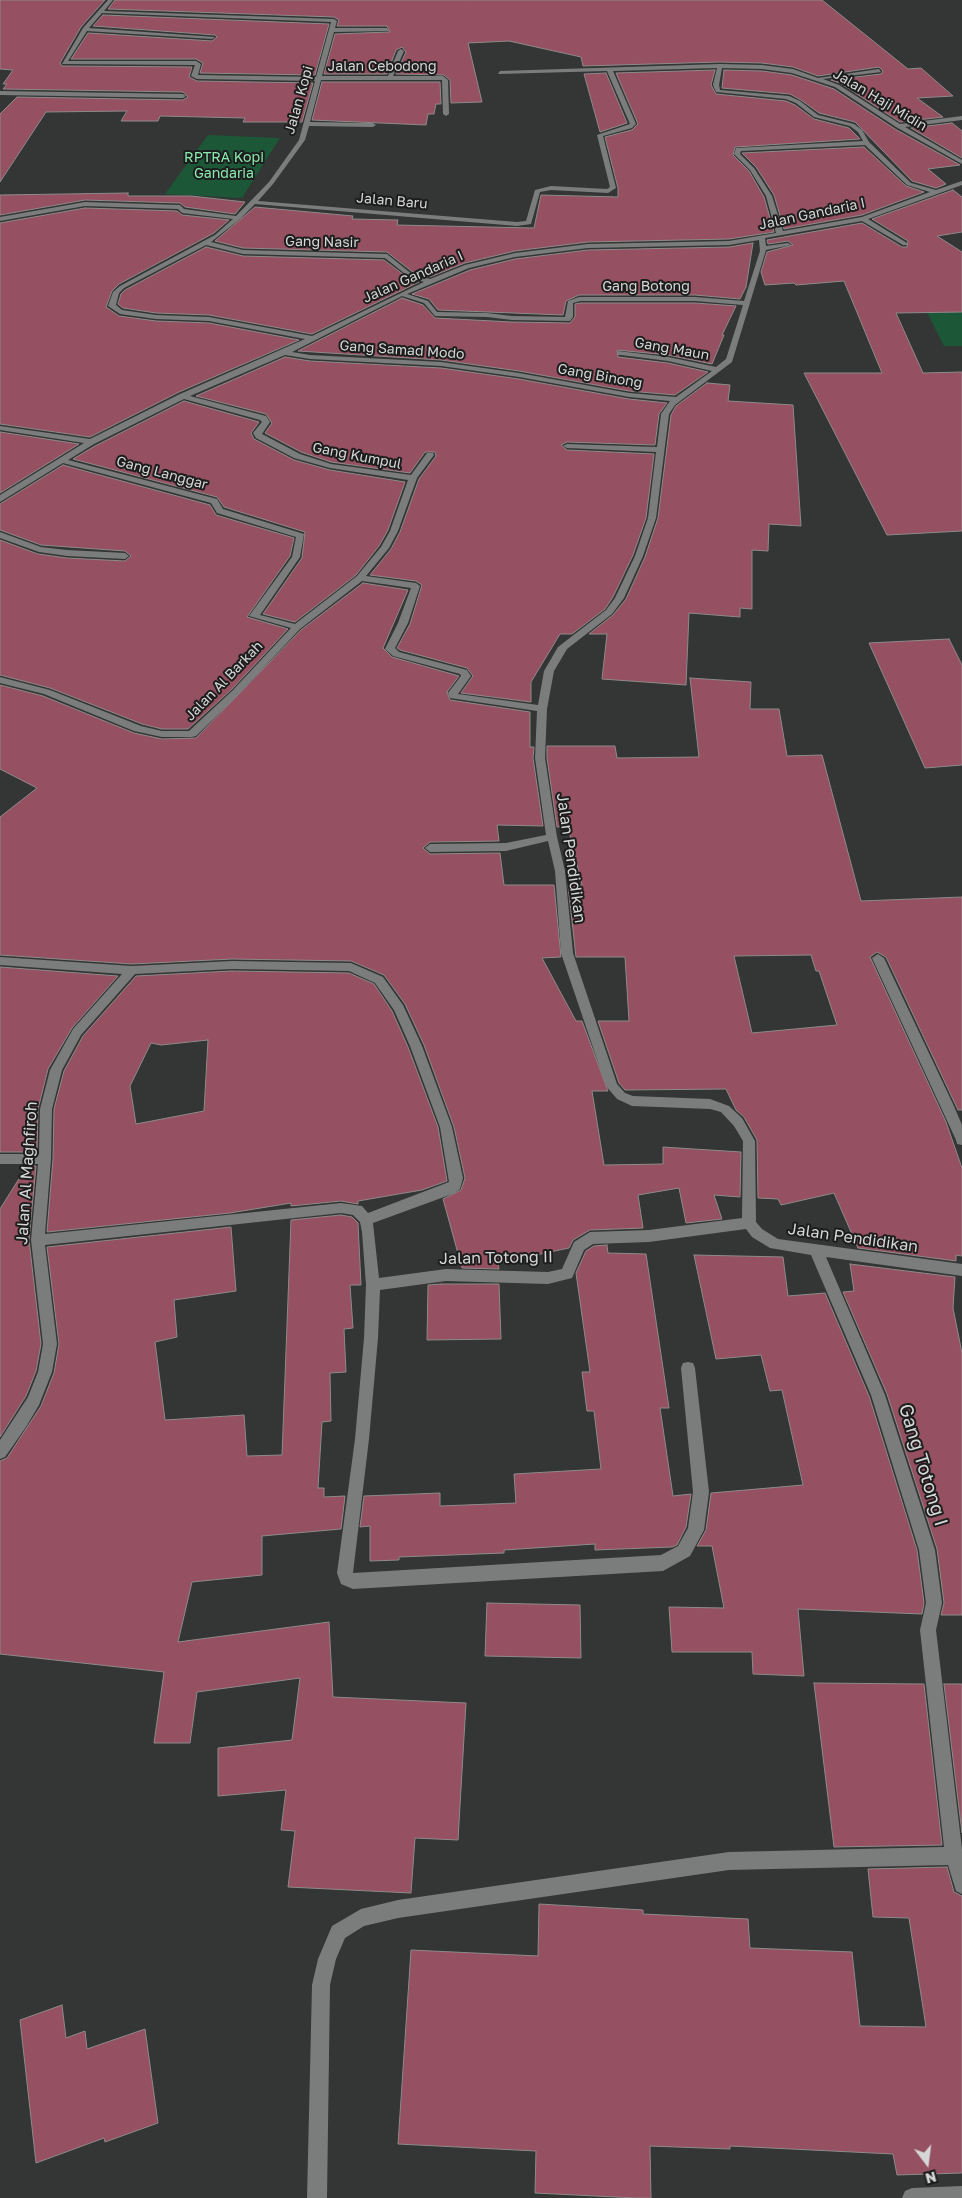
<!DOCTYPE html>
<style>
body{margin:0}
#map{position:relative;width:962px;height:2198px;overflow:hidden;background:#333634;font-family:"Golos Text",sans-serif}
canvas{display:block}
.north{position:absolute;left:902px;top:2138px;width:50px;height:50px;-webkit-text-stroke:4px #1c1d1c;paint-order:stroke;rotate:165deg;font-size:14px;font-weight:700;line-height:20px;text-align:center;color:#d5d7d6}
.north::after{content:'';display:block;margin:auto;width:18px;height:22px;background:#d5d7d6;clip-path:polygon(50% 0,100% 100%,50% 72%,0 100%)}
</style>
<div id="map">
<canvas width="962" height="2198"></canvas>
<div class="north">N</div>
</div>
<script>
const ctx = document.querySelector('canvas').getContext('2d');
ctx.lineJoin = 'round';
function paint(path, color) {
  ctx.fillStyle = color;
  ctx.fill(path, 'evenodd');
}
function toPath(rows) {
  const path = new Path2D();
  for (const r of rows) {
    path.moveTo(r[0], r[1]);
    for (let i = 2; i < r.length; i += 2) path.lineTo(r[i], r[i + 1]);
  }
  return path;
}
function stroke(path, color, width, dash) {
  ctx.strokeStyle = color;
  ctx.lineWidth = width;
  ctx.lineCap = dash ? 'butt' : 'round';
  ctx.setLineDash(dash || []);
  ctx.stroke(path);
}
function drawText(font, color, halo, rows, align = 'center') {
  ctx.font = font + ' "Golos Text",sans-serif';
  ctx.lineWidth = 4;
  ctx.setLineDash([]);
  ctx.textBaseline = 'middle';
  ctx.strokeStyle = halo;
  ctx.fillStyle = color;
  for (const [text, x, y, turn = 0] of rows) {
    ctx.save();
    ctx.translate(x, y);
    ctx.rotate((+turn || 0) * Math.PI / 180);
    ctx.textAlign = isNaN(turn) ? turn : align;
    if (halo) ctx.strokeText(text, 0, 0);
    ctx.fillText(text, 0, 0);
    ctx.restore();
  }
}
const green = toPath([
 [208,135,280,138,242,198,165,194],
 [962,306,962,346,944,346,924,307]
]);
const building = toPath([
 [0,0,105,0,81,27,60,63,62,66,192,67,189,77,197,81,313,83,302,122,243,122,245,118,160,116,158,121,121,121,127,111,46,112,0,182,0,114,17,97,183,100,188,97,183,92,3,89,7,84,3,84,13,70,0,69,0,0],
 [115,0,822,0,908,69,921,68,953,96,917,98,943,117,900,122,840,83,831,80,881,74,883,71,879,67,818,76,793,67,762,63,720,62,583,66,581,57,509,41,468,43,482,102,451,103,450,80,444,75,396,74,406,52,402,47,396,50,387,74,324,74,335,34,390,32,387,26,337,26,339,20,334,17,108,9,115,0],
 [103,15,329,24,315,75,200,73,203,63,196,59,71,59,88,33,212,41,217,37,215,35,93,26,103,15],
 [715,70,711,85,716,94,786,101,795,105,814,119,849,128,860,139,735,147,733,155,749,171,764,197,774,232,729,239,588,242,515,251,465,263,430,277,414,273,387,252,243,248,215,241,255,207,353,216,352,219,398,220,397,225,534,228,541,195,618,197,618,188,605,137,632,130,638,124,616,73,715,70],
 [724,70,762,71,792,75,834,89,895,129,960,165,928,169,946,184,936,188,912,181,855,122,819,113,801,100,790,94,722,88,724,70],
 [606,73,627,123,600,132,584,74,606,73],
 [322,82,440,82,441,104,436,104,434,114,428,114,426,125,312,120,322,82],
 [952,123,962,131,962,158,911,128,952,123],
 [864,147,906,186,924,192,862,215,784,229,774,195,756,167,742,153,864,147],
 [953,190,962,197,962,232,937,236,962,252,962,312,896,313,923,373,962,372,962,531,887,535,804,373,882,373,844,281,796,285,794,283,765,285,761,272,767,252,793,245,788,241,768,244,767,240,862,223,902,247,907,247,908,241,872,219,953,190],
 [128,193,128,196,191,196,245,202,235,214,185,207,180,203,85,200,0,215,0,195,128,193],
 [85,208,177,211,182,215,229,220,214,233,119,284,112,291,106,307,119,316,156,321,209,323,299,340,179,392,90,437,0,424,0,223,85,208],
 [753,243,746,287,740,299,695,295,579,295,566,301,563,315,438,310,429,299,412,294,470,270,515,259,588,250,729,247,753,243],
 [206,247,243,256,384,260,408,278,419,282,312,334,209,315,156,313,123,308,118,304,121,294,125,290,206,247],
 [402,298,423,305,435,318,512,322,570,323,575,317,575,304,580,303,695,303,736,306,722,335,724,335,712,364,668,355,617,350,618,357,668,363,708,372,675,395,629,391,519,371,441,360,298,351,402,298],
 [285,357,310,361,441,368,519,379,629,399,667,403,659,414,655,445,567,442,561,445,567,450,654,454,646,518,633,555,613,597,605,609,572,634,560,634,531,682,531,702,461,693,473,676,467,668,400,650,397,648,410,624,422,585,416,581,370,575,391,549,400,532,419,479,436,456,435,452,425,452,410,473,331,462,301,452,265,433,272,423,266,414,196,396,285,357],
 [707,383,730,385,728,401,793,405,801,526,769,524,768,551,752,550,752,609,740,608,740,617,689,613,686,685,602,679,607,634,589,634,613,615,626,599,645,557,658,518,671,415,676,406,707,383],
 [184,401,259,422,251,433,254,439,294,460,330,470,405,482,388,530,379,546,356,575,295,622,263,614,302,558,305,532,224,507,217,497,73,459,95,446,184,401],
 [0,432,79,444,0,493,0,432],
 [63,465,210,505,216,515,294,538,290,556,247,617,288,629,232,689,188,729,162,729,142,724,50,688,0,675,0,540,38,554,67,558,125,561,131,556,125,551,41,545,0,530,0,504,63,465],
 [363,583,408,590,383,648,392,657,459,676,447,692,450,700,530,712,530,747,534,747,533,758,543,826,497,825,499,841,430,842,423,848,430,854,500,853,504,885,554,885,561,957,542,958,576,1021,582,1021,608,1091,592,1091,604,1165,663,1164,663,1147,741,1152,740,1197,714,1195,722,1219,686,1223,679,1188,638,1195,643,1228,590,1230,573,1240,569,1248,498,1263,499,1269,462,1268,443,1199,461,1190,465,1178,454,1127,424,1045,405,1004,384,975,351,961,232,959,132,964,0,955,0,817,37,788,0,769,0,685,43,696,134,733,162,739,196,738,301,630,363,583],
 [949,639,962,665,962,765,925,768,869,643,949,639],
 [690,678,751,682,750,709,779,709,787,756,822,755,861,901,962,897,962,1110,958,1110,886,957,877,952,870,957,946,1122,962,1168,962,1256,956,1255,956,1261,858,1248,834,1193,781,1205,778,1199,758,1198,757,1140,744,1117,736,1110,726,1089,625,1090,619,1083,598,1021,629,1021,625,957,576,957,568,885,582,885,568,827,557,827,547,758,547,746,615,746,617,758,699,757,690,678],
 [811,955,816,971,819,971,837,1025,752,1033,734,956,811,955],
 [0,967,118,976,72,1028,48,1069,38,1109,37,1152,0,1152,0,967],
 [232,971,349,973,374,984,392,1011,408,1047,438,1127,447,1181,422,1190,358,1201,358,1204,341,1201,291,1206,291,1203,230,1213,47,1232,53,1159,54,1109,64,1071,83,1036,136,976,232,971],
 [208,1040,204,1111,136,1124,130,1086,151,1043,161,1045,208,1040],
 [27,1166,36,1166,29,1240,41,1344,36,1371,26,1396,0,1437,0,1209,27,1166],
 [341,1215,352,1217,358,1223,361,1285,350,1285,353,1328,344,1329,346,1372,330,1373,331,1421,322,1422,318,1488,324,1488,324,1497,345,1496,341,1529,262,1536,262,1575,192,1582,178,1642,329,1622,333,1697,466,1703,458,1840,415,1838,411,1893,288,1887,295,1831,281,1830,286,1790,218,1796,218,1748,292,1740,300,1678,197,1692,190,1743,154,1743,164,1672,0,1654,0,1461,7,1458,41,1406,54,1373,59,1344,47,1247,231,1227,236,1291,174,1300,177,1337,155,1342,165,1420,244,1415,247,1456,282,1455,291,1220,341,1215],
 [607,1245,608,1253,646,1254,669,1408,660,1408,673,1496,691,1494,686,1527,677,1545,672,1547,595,1550,595,1544,504,1550,504,1553,399,1557,399,1560,370,1561,370,1526,360,1527,364,1496,440,1493,440,1506,516,1503,514,1474,601,1469,594,1411,587,1411,582,1372,590,1372,576,1273,586,1251,594,1246,607,1245],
 [694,1255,783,1257,788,1296,825,1293,869,1396,917,1550,924,1603,922,1614,798,1609,804,1676,753,1674,752,1652,672,1652,669,1607,724,1608,712,1546,697,1546,706,1530,711,1493,803,1485,782,1390,770,1391,761,1355,716,1359,694,1255],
 [850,1264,955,1277,953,1308,962,1353,962,1615,941,1615,944,1603,937,1549,887,1394,843,1292,854,1291,850,1264],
 [441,1284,499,1284,501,1339,427,1340,428,1285,441,1284],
 [487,1603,580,1605,581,1658,485,1656,487,1603],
 [814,1683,924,1684,942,1845,834,1847,814,1683],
 [944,1684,962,1684,962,1833,944,1684],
 [947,1867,954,1892,962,1896,962,2173,897,2175,893,2154,730,2146,730,2149,650,2146,651,2198,636,2198,535,2193,536,2151,398,2144,411,1950,538,1956,539,1904,643,1910,643,1914,748,1919,750,1948,852,1952,860,2026,926,2027,909,1918,873,1917,868,1869,947,1867],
 [62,2005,66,2038,85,2031,87,2049,145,2029,158,2123,105,2142,104,2138,36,2163,20,2020,62,2005]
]);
const minor = toPath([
 [108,0,113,0,104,11,334,19,337,21,335,28,387,28,389,31,334,32,322,76,388,76,398,51,401,49,404,51,393,76,443,76,448,80,449,114,446,116,443,114,442,80,321,80,310,122,373,123,376,125,373,127,309,126,305,140,273,184,258,201,517,222,526,221,535,190,551,186,607,189,610,187,597,135,630,124,607,71,498,74,500,71,720,64,762,65,793,69,818,78,879,69,881,72,823,79,839,85,900,124,962,116,962,120,905,127,962,160,962,164,896,127,835,87,792,73,762,69,722,68,719,85,720,90,789,96,800,101,818,115,854,124,862,130,869,142,911,183,936,190,962,181,962,185,868,219,907,243,907,245,903,245,862,221,765,238,766,246,788,243,791,245,766,250,732,362,675,405,669,414,656,518,643,556,624,598,612,614,567,649,554,671,547,709,545,758,557,837,565,871,573,953,617,1084,625,1093,633,1096,710,1099,729,1106,742,1118,755,1141,756,1222,762,1229,778,1239,962,1264,962,1276,826,1257,885,1395,935,1550,942,1603,936,1630,962,1849,962,1894,956,1891,948,1865,729,1870,398,1918,364,1926,345,1938,336,1959,330,1985,327,2198,307,2198,312,1985,318,1959,332,1926,361,1909,398,1900,729,1852,944,1847,920,1630,926,1603,919,1550,871,1395,811,1255,770,1248,752,1237,746,1229,649,1242,593,1244,584,1250,572,1278,548,1284,446,1281,380,1290,378,1338,369,1439,353,1573,661,1555,678,1546,688,1528,693,1492,681,1368,683,1363,688,1362,693,1363,695,1368,709,1492,704,1530,690,1556,663,1571,353,1589,341,1584,337,1573,355,1439,364,1338,366,1285,362,1232,360,1222,353,1215,341,1213,45,1245,57,1344,52,1372,39,1405,26,1427,5,1457,0,1459,0,1440,28,1397,38,1372,43,1344,31,1240,38,1164,0,1164,0,1154,39,1154,40,1109,50,1070,73,1029,122,974,0,965,0,957,132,966,232,961,351,963,383,977,403,1005,422,1046,452,1127,463,1178,460,1189,455,1193,373,1223,379,1278,446,1269,548,1272,562,1269,574,1242,590,1232,649,1230,742,1218,743,1141,734,1126,721,1112,710,1109,632,1106,617,1099,606,1086,561,953,555,871,548,841,506,851,430,852,425,848,430,844,506,843,546,835,535,758,537,711,450,698,448,693,461,676,460,674,393,656,385,649,398,623,411,588,362,581,300,629,239,694,196,736,192,737,162,737,134,731,44,694,0,683,0,677,50,690,141,726,162,731,189,731,233,690,291,628,249,616,292,557,296,537,217,513,211,503,63,463,0,502,0,495,84,443,0,430,0,426,90,439,180,394,305,339,209,321,156,319,120,314,108,306,113,292,120,286,215,235,233,219,182,213,178,209,85,206,0,221,0,217,85,202,180,205,184,209,236,216,269,182,299,140,315,81,197,79,191,76,195,65,62,64,83,28,108,0],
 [102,13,331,22,316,77,198,75,201,64,196,61,68,61,87,31,212,39,215,37,89,28,102,13],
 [717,68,713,85,716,92,786,99,796,103,814,117,850,126,858,132,863,141,736,148,734,154,750,170,766,196,776,233,729,241,588,244,515,253,465,265,430,279,413,275,387,254,243,250,211,242,240,219,255,204,517,226,531,224,540,192,551,190,608,193,616,188,603,136,632,128,636,124,613,71,717,68],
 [865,145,907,185,930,192,862,217,783,231,772,196,754,168,740,154,741,151,865,145],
 [759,240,760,251,744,301,695,297,579,297,568,301,565,317,512,316,487,313,437,312,428,301,407,294,469,268,515,257,588,248,729,245,759,240],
 [206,245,243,254,385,258,409,277,424,282,312,336,209,317,156,315,122,310,116,305,119,293,124,288,206,245],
 [402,296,424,303,435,316,487,317,512,320,570,321,573,317,573,303,580,301,695,301,743,305,726,359,716,367,668,357,618,351,618,355,621,355,668,361,712,371,676,397,629,393,519,373,441,362,310,355,292,352,402,296],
 [285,355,310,359,441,366,519,377,629,397,670,401,661,414,657,447,567,444,563,446,567,448,656,452,648,518,635,556,615,598,606,610,558,647,544,671,538,705,458,694,471,676,467,670,399,652,395,648,408,623,420,586,416,583,366,576,389,548,398,531,417,478,434,455,433,453,427,453,411,475,331,464,300,454,262,434,270,422,266,416,190,396,285,355],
 [184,399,260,420,262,422,253,433,256,438,294,458,330,468,408,480,390,531,381,547,357,576,295,624,260,615,300,557,304,534,223,509,217,499,68,460,94,444,184,399],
 [232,969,349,971,375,983,394,1010,410,1046,440,1127,449,1182,368,1213,362,1206,341,1203,45,1234,51,1159,52,1109,62,1070,81,1035,135,974,232,969],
 [0,91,183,94,186,96,183,98,0,95,0,91],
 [0,532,41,547,67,550,125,553,129,556,125,559,67,556,39,552,0,538,0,532],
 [878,954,884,958,953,1104,962,1125,962,1145,957,1144,956,1140,872,958,878,954],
 [962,2186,962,2198,902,2198,905,2191,912,2188,962,2186]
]);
const farStreetnames = [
 ["Jalan Cebodong",382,67],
 ["Jalan Kopi",299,100,-74],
 ["Jalan Haji Midin",880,100,31],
 ["Jalan Baru",392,201,5],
 ["Jalan Gandaria I",812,214,-12],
 ["Gang Nasir",322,242,1],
 ["Jalan Gandaria I",413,277,-24],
 ["Gang Botong",646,287],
 ["Gang Maun",672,349,10],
 ["Gang Samad Modo",402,350,4],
 ["Gang Binong",600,376,10],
 ["Gang Kumpul",357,456,11],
 ["Gang Langgar",162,473,15],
 ["Jalan Al Barkah",224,681,-46]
];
const farParknames = [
 ["RPTRA Kopi",224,158],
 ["Gandaria",224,174]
];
const streetNames = [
 ["Jalan Pendidikan",571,858,82],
 ["Jalan Al Maghfiroh",27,1173,-86],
 ["Jalan Pendidikan",853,1238,8],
 ["Jalan Totong II",496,1258,-1]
];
const nearStreetnames = [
 ["Gang Totong I",923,1465,73]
];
paint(green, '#1c5737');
paint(building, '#955061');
stroke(building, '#8f8a8b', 1);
paint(minor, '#7b7d7c');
drawText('14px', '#d5d7d6', '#1c1d1c', farStreetnames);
drawText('14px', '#8aeaaf', '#1c1d1c', farParknames);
drawText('16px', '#d5d7d6', '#1c1d1c', streetNames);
drawText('19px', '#d5d7d6', '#1c1d1c', nearStreetnames);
</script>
